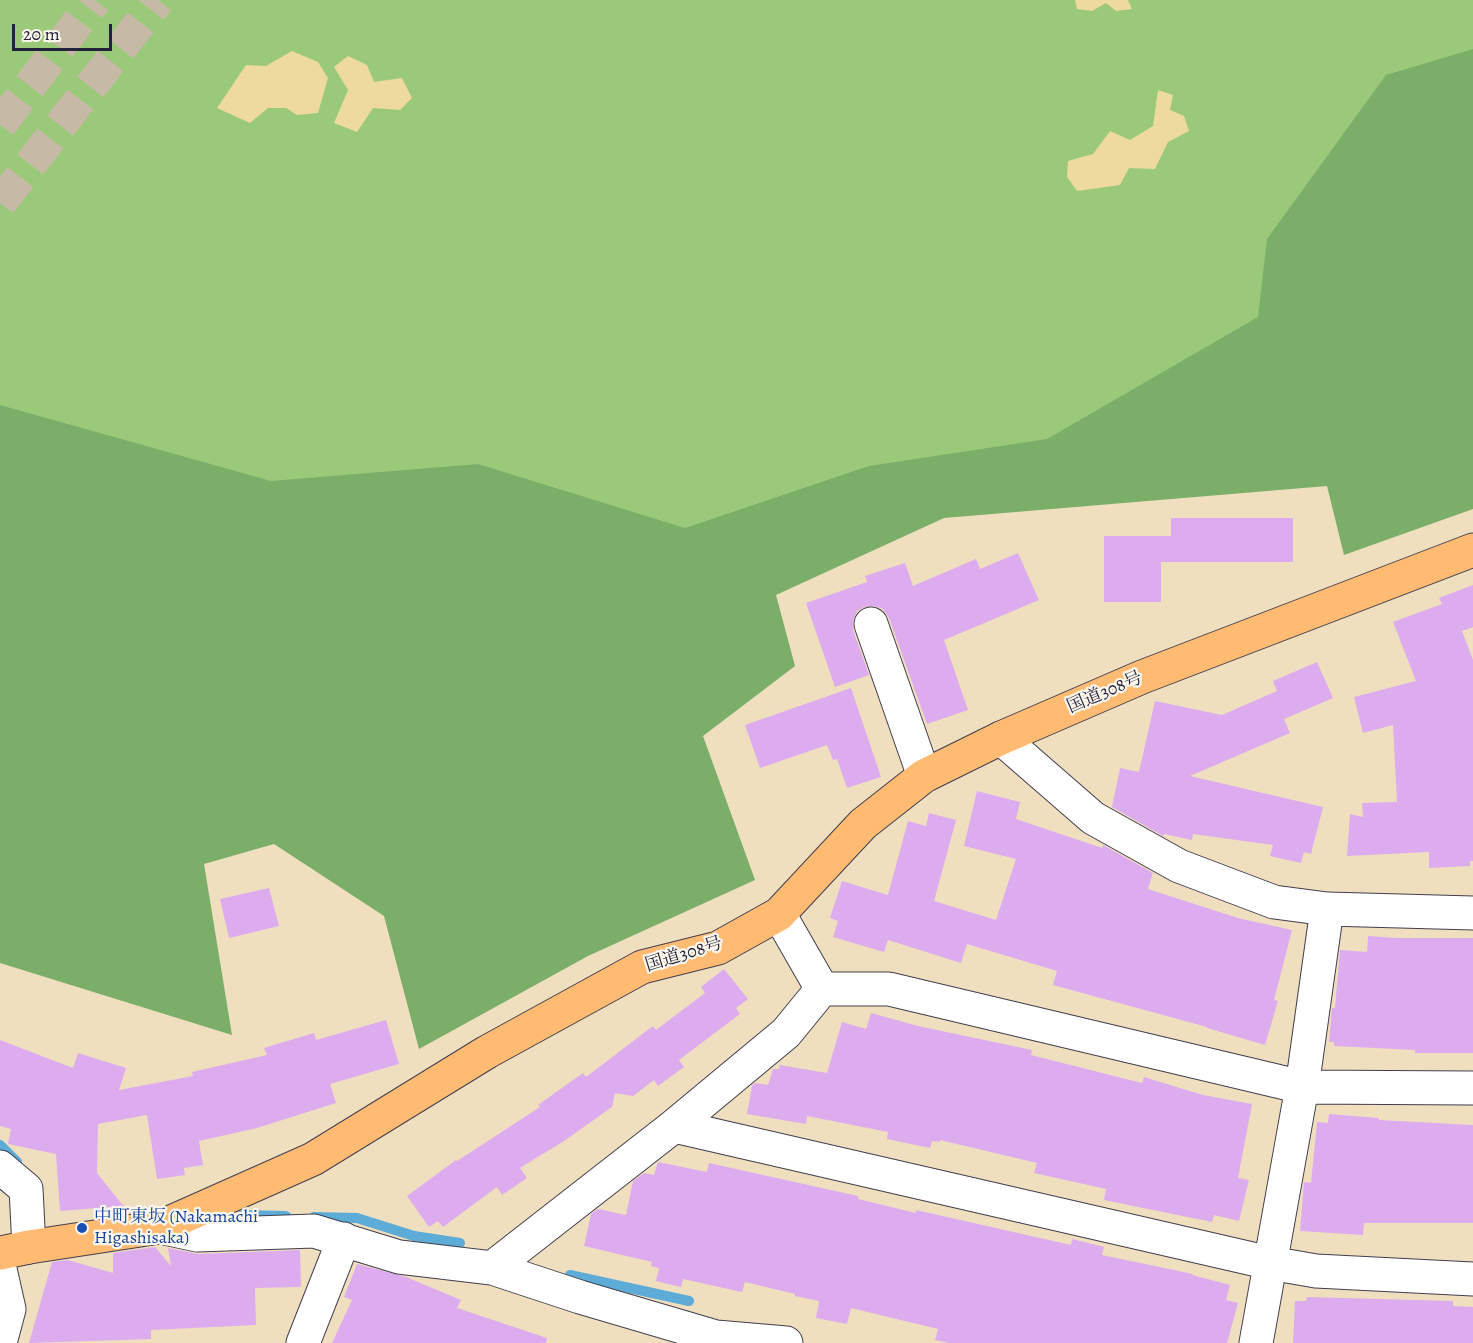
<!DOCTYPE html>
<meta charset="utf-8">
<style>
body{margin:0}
#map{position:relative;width:1473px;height:1343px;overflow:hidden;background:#efdfbf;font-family:Alegreya,serif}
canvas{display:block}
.scale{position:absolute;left:12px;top:24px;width:100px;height:27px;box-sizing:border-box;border:3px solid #22223b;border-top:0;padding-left:8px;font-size:18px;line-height:21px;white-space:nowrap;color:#22223b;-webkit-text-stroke:4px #fbf7ec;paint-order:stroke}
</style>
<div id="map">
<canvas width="1473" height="1343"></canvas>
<div class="scale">20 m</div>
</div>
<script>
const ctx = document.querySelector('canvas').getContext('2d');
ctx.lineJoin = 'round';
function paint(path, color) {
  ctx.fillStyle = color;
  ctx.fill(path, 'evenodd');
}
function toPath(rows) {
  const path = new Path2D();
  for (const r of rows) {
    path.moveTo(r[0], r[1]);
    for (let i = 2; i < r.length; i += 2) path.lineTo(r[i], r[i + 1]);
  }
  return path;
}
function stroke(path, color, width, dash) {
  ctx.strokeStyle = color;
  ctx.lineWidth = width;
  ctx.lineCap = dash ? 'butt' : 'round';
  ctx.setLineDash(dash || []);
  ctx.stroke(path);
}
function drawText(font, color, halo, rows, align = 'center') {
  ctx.font = font + ' Alegreya,"Noto Serif JP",serif';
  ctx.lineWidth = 4.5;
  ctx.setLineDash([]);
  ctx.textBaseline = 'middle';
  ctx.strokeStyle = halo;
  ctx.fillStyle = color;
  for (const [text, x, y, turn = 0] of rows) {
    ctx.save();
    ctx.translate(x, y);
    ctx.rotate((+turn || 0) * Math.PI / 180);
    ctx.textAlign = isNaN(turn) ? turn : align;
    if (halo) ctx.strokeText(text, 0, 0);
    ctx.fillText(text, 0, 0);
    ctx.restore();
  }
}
const green = toPath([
 [0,0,1473,0,1473,394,949,499,722,595,0,540]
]);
const forest = toPath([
 [1473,49,1473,509,1344,555,1327,486,944,518,776,595,795,666,703,736,755,880,588,956,419,1049,384,916,274,844,204,864,232,1035,0,963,0,405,271,481,478,464,685,528,869,466,1047,439,1258,317,1267,239,1386,75]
]);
const sand = toPath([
 [1075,0,1128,0,1132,9,1116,11,1106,3,1092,11,1077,9],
 [292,51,318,62,328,78,318,113,297,115,286,108,268,108,250,123,217,108,246,65,266,66],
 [348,56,367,65,374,82,402,78,412,98,400,110,373,108,357,132,334,123,348,90,334,67],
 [1158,90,1173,95,1170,110,1184,116,1189,131,1168,142,1155,169,1129,168,1120,185,1077,191,1067,177,1068,161,1093,154,1110,131,1130,140,1153,126]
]);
const stream = toPath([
 [0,1145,17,1162],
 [242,1215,286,1216],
 [314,1217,357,1218,414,1236,460,1243],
 [570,1275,689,1301]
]);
const building = toPath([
 [1171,518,1293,518,1293,562,1161,562,1161,602,1104,602,1104,536,1171,536],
 [1018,553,1039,600,944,640,968,710,927,724,889,618,883,609,874,606,864,607,857,611,853,621,853,630,869,675,835,687,806,603,867,582,865,576,905,563,913,586,976,559,980,569],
 [1473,585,1473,627,1462,631,1473,660,1473,861,1470,861,1470,866,1429,868,1429,852,1347,856,1350,814,1363,817,1362,803,1397,802,1393,725,1363,733,1354,697,1416,681,1393,622,1442,604,1439,598],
 [1317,662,1333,698,1284,719,1290,733,1190,776,1323,807,1311,854,1304,852,1301,863,1270,856,1273,845,1193,834,1192,840,1164,834,1163,836,1112,807,1120,768,1139,772,1155,701,1222,715,1277,691,1273,681],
 [851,688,881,777,847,788,837,759,833,760,827,745,760,768,745,725],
 [977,791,1020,802,1016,819,1102,848,1103,845,1153,873,1148,889,1238,918,1292,930,1274,1000,1278,1001,1265,1045,1207,1028,1207,1027,1053,985,1057,971,967,944,961,963,888,940,884,952,833,937,838,921,830,918,842,881,888,895,908,821,926,826,929,813,956,820,934,901,996,920,1016,859,964,846],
 [269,888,279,926,229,938,220,899],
 [1368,936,1397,938,1473,938,1473,1053,1415,1053,1415,1050,1334,1046,1334,1042,1329,1042,1332,1008,1335,1008,1340,950,1367,952],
 [724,969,748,999,736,1008,740,1014,679,1060,684,1067,658,1086,654,1080,633,1096,615,1093,612,1107,564,1141,520,1168,527,1178,502,1195,497,1187,443,1227,438,1221,429,1227,407,1196,456,1160,457,1161,540,1107,538,1105,583,1073,586,1077,653,1026,656,1030,705,993,701,987],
 [871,1013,918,1026,1032,1050,1031,1055,1142,1083,1144,1077,1203,1095,1252,1104,1238,1178,1249,1180,1239,1221,1214,1215,1212,1222,1104,1200,1106,1189,1034,1173,1037,1163,940,1140,940,1142,932,1141,930,1148,887,1139,888,1132,807,1116,806,1124,747,1114,752,1086,755,1083,768,1085,773,1069,779,1069,780,1065,827,1073,842,1022,866,1029],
 [386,1020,399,1064,330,1084,336,1103,257,1128,199,1141,203,1165,184,1168,185,1175,157,1179,147,1115,98,1124,97,1173,129,1213,112,1215,112,1207,60,1211,56,1154,8,1144,11,1129,0,1126,0,1040,73,1068,78,1053,126,1068,119,1090,193,1076,192,1072,267,1055,264,1048,314,1033,316,1040],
 [1329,1114,1379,1118,1379,1120,1473,1125,1473,1223,1364,1223,1363,1235,1300,1231,1304,1182,1311,1183,1317,1122,1328,1123],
 [658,1162,707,1172,709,1163,858,1196,858,1199,916,1213,916,1210,1071,1245,1072,1239,1104,1247,1102,1255,1193,1274,1192,1275,1230,1285,1226,1300,1238,1303,1227,1343,949,1343,935,1340,938,1329,851,1308,847,1324,816,1318,819,1301,795,1296,795,1294,745,1282,742,1292,683,1279,681,1287,656,1281,659,1268,651,1266,652,1262,584,1246,591,1214,598,1209,626,1215,633,1181,644,1173,654,1175],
 [155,1247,171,1266,168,1248,198,1254,300,1250,301,1287,255,1288,256,1325,151,1330,151,1339,29,1343,52,1262,68,1260,113,1273,113,1253],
 [357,1264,406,1277,461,1300,457,1308,547,1338,546,1343,332,1343,352,1300,344,1297],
 [1307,1297,1453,1301,1453,1306,1473,1307,1473,1343,1293,1343,1295,1301,1306,1301]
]);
const motorwayTunnel = toPath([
 [0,125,95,0],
 [0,203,158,0]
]);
const minor = toPath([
 [871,624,924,776],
 [1001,738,1093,818,1179,866,1274,902,1327,909,1473,913],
 [779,914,822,989,889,989,1302,1087,1473,1088],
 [674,1126,1270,1263,1316,1271,1473,1279],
 [0,1167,26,1189,29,1247],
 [160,1227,197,1235,314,1231,399,1257,492,1268,580,1297,716,1337,786,1343],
 [492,1268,674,1126,786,1033,822,989],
 [0,1269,9,1309,0,1343],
 [303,1343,344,1239],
 [1256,1343,1302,1087,1327,909]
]);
const trunk = toPath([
 [0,1253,29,1247,160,1227,313,1159,487,1052,642,967,718,948,779,914,863,824,924,776,1001,738,1142,677,1473,550]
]);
const markers = [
 [82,1228,6,"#1a4fb4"]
];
const streetNames = [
 ["国道308号",1105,693,-23],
 ["国道308号",684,955,-17]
];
const transitNames = [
 ["中町東坂 (Nakamachi",94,1218],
 ["Higashisaka)",94,1239]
];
paint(green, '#9aca79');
paint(forest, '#7bae69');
paint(sand, '#eeda9e');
stroke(stream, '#5cacd7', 10);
paint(building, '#ddacef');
stroke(motorwayTunnel, '#c6b9a5', 33, [33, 16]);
stroke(minor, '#413e4f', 35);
stroke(trunk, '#413e4f', 35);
stroke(minor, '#fff', 33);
stroke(trunk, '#ffbb71', 33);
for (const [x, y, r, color] of markers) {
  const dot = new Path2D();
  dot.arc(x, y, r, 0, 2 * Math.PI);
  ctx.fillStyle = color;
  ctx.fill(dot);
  stroke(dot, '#fbf7ec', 2);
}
drawText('18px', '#22223b', '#fbf7ec', streetNames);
drawText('18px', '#164399', '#fbf7ec', transitNames, 'left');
</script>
